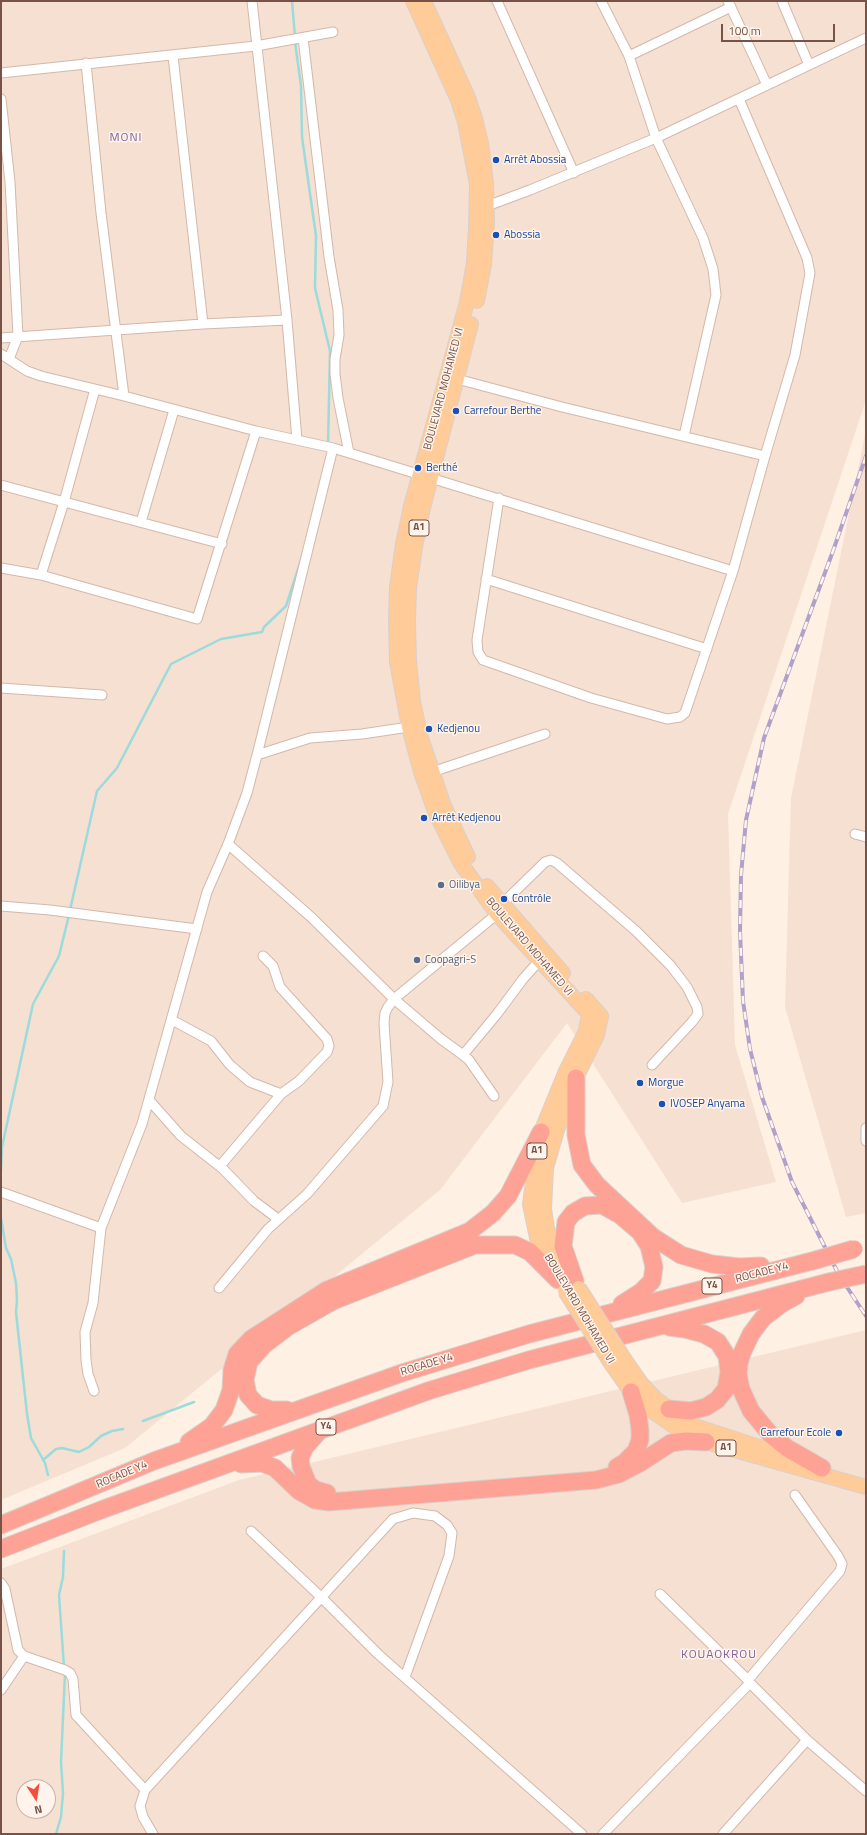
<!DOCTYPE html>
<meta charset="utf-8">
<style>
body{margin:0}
#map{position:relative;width:867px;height:1835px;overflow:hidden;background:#fef0e3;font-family:"Titillium Web",sans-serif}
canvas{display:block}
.frame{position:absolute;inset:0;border:2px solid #785247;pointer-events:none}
.north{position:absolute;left:16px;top:1779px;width:40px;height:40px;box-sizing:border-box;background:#fff4eb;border:1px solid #c9b3a9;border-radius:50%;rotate:168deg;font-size:11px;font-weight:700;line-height:16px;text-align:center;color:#785247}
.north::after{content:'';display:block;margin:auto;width:14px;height:18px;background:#f24e3e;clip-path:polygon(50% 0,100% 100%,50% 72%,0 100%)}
.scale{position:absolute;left:721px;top:24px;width:114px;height:18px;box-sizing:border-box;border:2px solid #785247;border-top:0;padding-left:5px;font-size:12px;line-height:14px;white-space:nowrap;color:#785247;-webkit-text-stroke:3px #fff4eb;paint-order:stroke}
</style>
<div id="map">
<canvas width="867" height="1835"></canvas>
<div class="frame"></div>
<div class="north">N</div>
<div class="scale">100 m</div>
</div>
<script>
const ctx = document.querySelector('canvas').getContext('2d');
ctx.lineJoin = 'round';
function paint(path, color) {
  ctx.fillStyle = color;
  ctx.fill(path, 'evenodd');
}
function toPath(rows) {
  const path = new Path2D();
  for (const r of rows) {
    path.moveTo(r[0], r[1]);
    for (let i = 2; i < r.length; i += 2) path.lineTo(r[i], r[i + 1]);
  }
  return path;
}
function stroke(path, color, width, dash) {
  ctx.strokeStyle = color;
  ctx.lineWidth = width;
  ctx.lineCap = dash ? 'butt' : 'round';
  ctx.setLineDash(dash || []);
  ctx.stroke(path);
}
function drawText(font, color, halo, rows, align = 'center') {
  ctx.font = font + ' "Titillium Web",sans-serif';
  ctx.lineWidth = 3;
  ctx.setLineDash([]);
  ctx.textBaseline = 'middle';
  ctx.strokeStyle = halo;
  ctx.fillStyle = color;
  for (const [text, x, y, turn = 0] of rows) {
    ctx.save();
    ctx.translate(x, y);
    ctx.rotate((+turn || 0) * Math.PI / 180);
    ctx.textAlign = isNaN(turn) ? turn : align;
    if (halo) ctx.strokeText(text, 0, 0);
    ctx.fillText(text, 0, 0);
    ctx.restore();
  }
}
const residential = toPath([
 [1,1,866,1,866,400,728,814,735,1045,776,1182,682,1203,567,1023,440,1190,125,1448,1,1500],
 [866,430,866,1213,846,1217,785,1007,791,798],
 [866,1330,866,1834,1,1834,1,1569,239,1480],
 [24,1787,48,1787,48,1811,24,1811]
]);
const stream = toPath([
 [292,1,295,37],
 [295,42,301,86,302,137,316,236,315,288,330,351,328,445],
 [70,910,97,791,117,768,171,664,221,639,262,632,264,627,286,606,302,557],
 [1,1170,2,1147,33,1004,59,956,69,915],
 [1,1218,6,1248,11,1259,16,1283,17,1300,16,1312,27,1414,31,1438,45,1463,48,1475],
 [143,1421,194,1402],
 [43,1460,56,1449,62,1448,79,1452,89,1447,101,1436,112,1431,123,1429],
 [64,1551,63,1577,59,1595,64,1667],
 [56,1834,61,1817,63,1793,61,1762,65,1674]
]);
const street = toPath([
 [252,1,287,320,297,440],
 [497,1,574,173],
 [601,1,629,56,656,138,703,238,713,269,716,295,684,436],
 [728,1,767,85],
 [782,1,809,65],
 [303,38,329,257,338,310,339,335,335,359,335,374,338,398,349,453],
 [173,56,203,324],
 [629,56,731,7],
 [86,63,101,213,124,396],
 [1,73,256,46,333,32],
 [1,99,10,182,18,336,9,359],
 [487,206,530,190,656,138,866,38],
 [1,338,203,324,287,320],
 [1,354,27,371,41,376,124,396,256,431,333,448,733,571],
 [457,379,562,407,765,456],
 [95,389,64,502,41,575,197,619,256,431],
 [1,485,222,544],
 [499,498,477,640,478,652,483,660,591,698,667,719,680,717,685,713,733,571,765,456,795,355,810,273,807,258,739,99],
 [141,522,174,410],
 [1,568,41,575],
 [486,579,707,649],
 [1,688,102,695],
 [257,755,333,448],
 [432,772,545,734],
 [855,834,866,837],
 [228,844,311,917,394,999,441,1039,463,1055],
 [502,904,545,862,551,860,557,863,636,931,671,966,687,987,697,1007,698,1014,692,1022,652,1065],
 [1,906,50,910,197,929],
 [172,1020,211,1041,230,1065,250,1082,281,1094],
 [494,1096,469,1060,463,1055,497,1014,523,979,539,961],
 [149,1100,181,1136,223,1169,254,1201,278,1219],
 [866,1128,866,1141],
 [220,1166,281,1094,299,1081,327,1052,329,1046,327,1039,280,987,273,966,263,956],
 [1,1192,101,1228],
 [219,1288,268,1229,307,1194,383,1106,388,1082,384,1023,385,1013,388,1007,394,999,497,914],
 [94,1391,88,1374,86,1360,85,1332,93,1303,101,1228,142,1124,207,892,228,844,247,793,257,755,310,738,362,734,409,727],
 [251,1531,322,1598,378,1654,582,1834],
 [1,1583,5,1589,18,1650,24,1656,65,1670,70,1673,73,1679,76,1715,145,1790,140,1806,143,1817,153,1834],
 [660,1594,748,1680],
 [750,1683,807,1740,866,1791],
 [1,1690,24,1656],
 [145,1790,393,1519,413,1513,435,1516,447,1525,452,1533,449,1556,405,1677],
 [603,1834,750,1683,748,1680,840,1571,842,1564,838,1556,795,1495],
 [723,1834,807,1740]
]);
const primary = toPath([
 [413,1,458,100,465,122,477,184,476,228,474,263,467,302,411,506,403,544,397,587,396,620,397,662,409,727,421,772,436,814,460,862,497,914,589,1014,586,1031,566,1071,541,1132,535,1167,530,1204,537,1238,553,1271],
 [424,1,467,95,475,118,481,143,486,183,487,223,484,264,477,301],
 [468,857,444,806,420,735,413,701,409,661,408,622,409,588,415,547,423,508,471,324],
 [487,886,563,973],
 [564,1264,556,1250,547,1229,544,1209,546,1168,557,1130,576,1078,597,1035,601,1016,586,999],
 [625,1360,641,1383,655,1398,669,1409,695,1426,799,1460],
 [612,1365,631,1392,645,1406,678,1429,706,1442,866,1487]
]);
const highway = toPath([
 [576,1078,576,1135,582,1165,597,1185,653,1237,681,1255,712,1264,739,1267,761,1266],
 [575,1281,563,1246,566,1222,573,1213,585,1206,602,1205,620,1215,640,1232,649,1246,654,1267,652,1281,641,1292,622,1304],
 [796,1296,783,1303,763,1318,751,1334,742,1353,739,1364,738,1374,741,1389,751,1411,770,1434,787,1448,822,1468],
 [669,1327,685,1329,704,1334,718,1342,727,1356,729,1372,726,1389,717,1400,706,1407,691,1411,669,1409],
 [287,1410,271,1410,257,1405,248,1395,245,1380,249,1362,264,1345,289,1326,333,1301,475,1245,515,1245,530,1252,558,1280],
 [321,1429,305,1447,300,1458,301,1466,308,1484,316,1490,327,1493],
 [189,1442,212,1426,224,1410,231,1390,232,1370,237,1354,251,1339,327,1290,470,1231,493,1213,508,1196,541,1132],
 [241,1464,262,1463,275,1468,299,1491,315,1500,329,1502,596,1480,619,1474,640,1463,671,1443,686,1441,706,1442],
 [617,1467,624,1463,636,1451,640,1440,640,1430,638,1415,631,1392],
 [1,1525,154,1461,402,1373,529,1334,816,1260],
 [1,1549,101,1510,428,1391,529,1360,829,1282]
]);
const rail = toPath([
 [866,456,833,551,764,738,746,820,741,875,740,931,743,1001,750,1049,762,1097,792,1182,839,1275,866,1316]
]);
const primaryBridge = toPath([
 [579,1288,625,1360],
 [565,1291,612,1365]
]);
const highwayBridge = toPath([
 [816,1260,854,1249],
 [829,1282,866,1274]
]);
const markers = [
 [496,160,4,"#1a4fb4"],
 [496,235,4,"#1a4fb4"],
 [456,411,4,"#1a4fb4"],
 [418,468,4,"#1a4fb4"],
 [429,729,4,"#1a4fb4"],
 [424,818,4,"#1a4fb4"],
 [441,885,4,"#5c6f8a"],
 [504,899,4,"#1a4fb4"],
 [417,960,4,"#5c6f8a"],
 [640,1083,4,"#1a4fb4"],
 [662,1104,4,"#1a4fb4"],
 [839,1433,4,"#1a4fb4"]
];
const shields = [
 [419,528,20],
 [537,1151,20],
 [712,1286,20],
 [326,1427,20],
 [726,1448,20]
];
const shieldNames = [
 ["A1",419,528],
 ["A1",537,1151],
 ["Y4",712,1286],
 ["Y4",326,1427],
 ["A1",726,1448]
];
const transitNames = [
 ["Arrêt Abossia",504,160],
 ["Abossia",504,235],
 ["Carrefour Berthe",464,411],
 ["Berthé",426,468],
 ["Kedjenou",437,729],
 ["Arrêt Kedjenou",432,818],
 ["Contrôle",512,899],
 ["Morgue",648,1083],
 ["IVOSEP Anyama",670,1104],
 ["Carrefour Ecole",831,1433,"right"]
];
const streetNames = [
 ["BOULEVARD MOHAMED VI",444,389,-75],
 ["BOULEVARD MOHAMED VI",529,947,49],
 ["ROCADE Y4",762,1273,-15],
 ["BOULEVARD MOHAMED VI",579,1309,59],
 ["ROCADE Y4",427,1365,-17],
 ["ROCADE Y4",122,1475,-23]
];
const serviceNames = [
 ["Oilibya",449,885],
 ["Coopagri-S",425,960]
];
const neighbourhoodNames = [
 ["MONI",126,138],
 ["KOUAOKROU",719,1655]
];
paint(residential, '#f6e0d1');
stroke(stream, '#9bdbdc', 2.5);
stroke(street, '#d2b8ab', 11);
stroke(primary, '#d9cfcb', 16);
stroke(highway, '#d9cfcb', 19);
stroke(street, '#fff', 9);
stroke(primary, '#ffcb99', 14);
stroke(highway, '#fda295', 17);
stroke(rail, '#b1a0c9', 4);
stroke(rail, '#fff4eb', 2.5, [8]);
stroke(primaryBridge, '#d9cfcb', 16, []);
stroke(highwayBridge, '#d9cfcb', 19, []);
stroke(primaryBridge, '#ffcb99', 14);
stroke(highwayBridge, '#fda295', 17);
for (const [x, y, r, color] of markers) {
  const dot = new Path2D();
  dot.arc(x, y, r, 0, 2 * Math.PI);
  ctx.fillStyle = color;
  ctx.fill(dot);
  stroke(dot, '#fff4eb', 1.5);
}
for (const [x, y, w] of shields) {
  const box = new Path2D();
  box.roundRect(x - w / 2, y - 8, w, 16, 3);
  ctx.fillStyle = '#fff4eb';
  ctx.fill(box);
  stroke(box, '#785247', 1);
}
drawText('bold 10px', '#785247', null, shieldNames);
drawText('11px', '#164399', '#fff4eb', transitNames, 'left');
drawText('11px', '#785247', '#fff4eb', streetNames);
drawText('11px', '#4e5e75', '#fff4eb', serviceNames, 'left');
ctx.letterSpacing = '1px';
drawText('12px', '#81629d', '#fff4eb', neighbourhoodNames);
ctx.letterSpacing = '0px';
</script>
